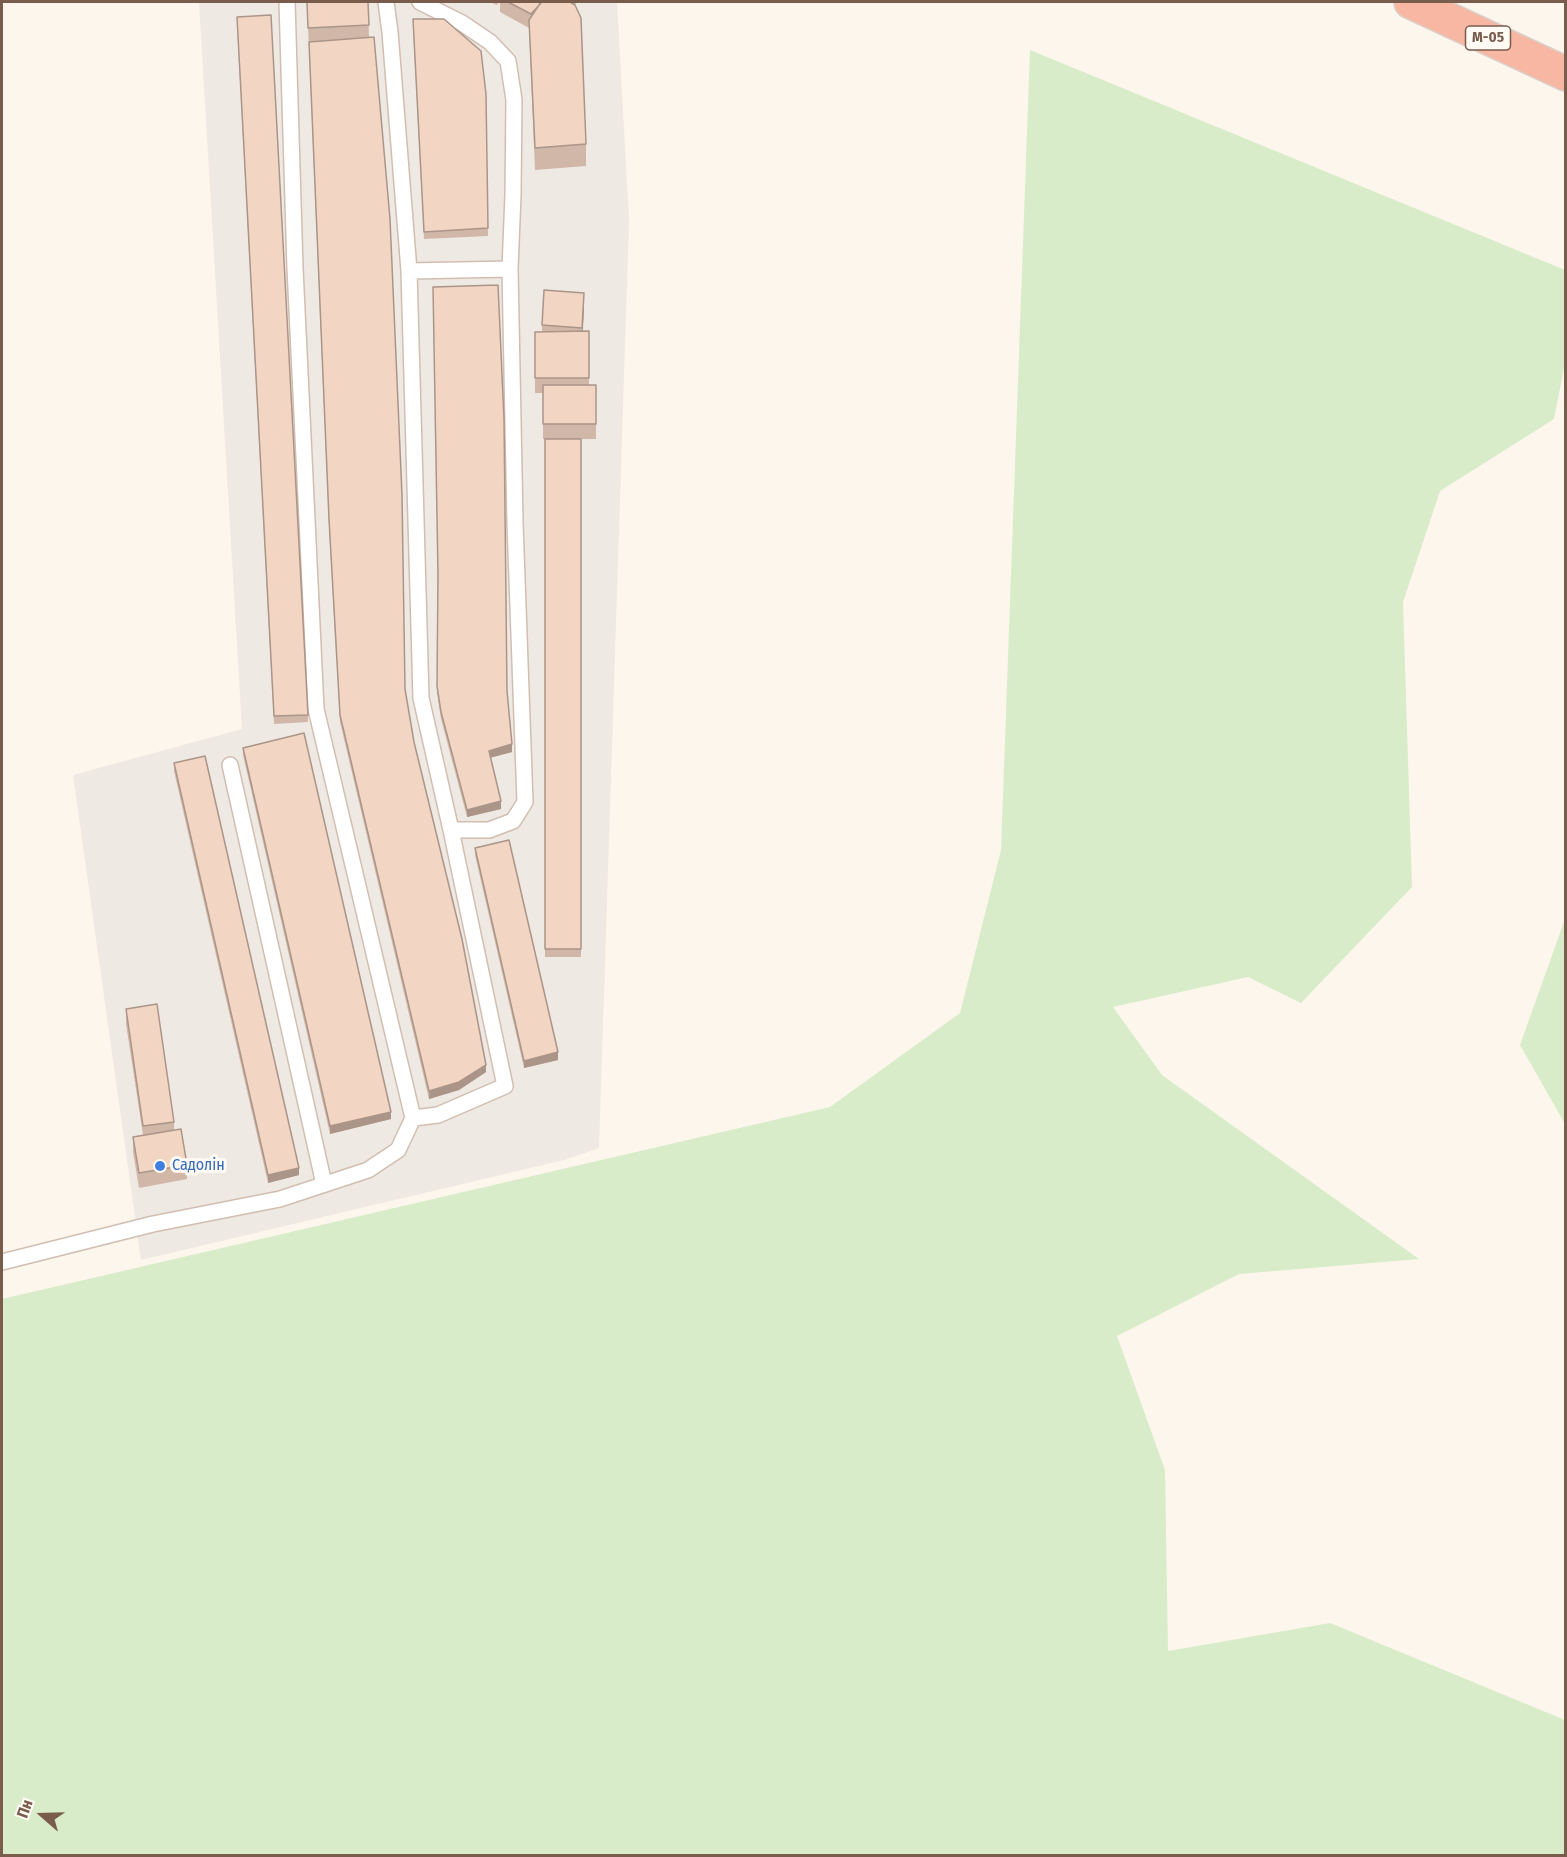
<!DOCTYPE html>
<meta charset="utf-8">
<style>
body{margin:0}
#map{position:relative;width:1567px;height:1857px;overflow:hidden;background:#fdf6ec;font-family:"Fira Sans Condensed",sans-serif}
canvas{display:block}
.frame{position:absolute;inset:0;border:3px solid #7a5c4d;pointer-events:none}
.north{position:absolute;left:12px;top:1785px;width:60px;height:60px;-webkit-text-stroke:4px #fffaf3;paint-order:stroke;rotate:290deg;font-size:16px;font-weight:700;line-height:24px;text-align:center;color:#7a5c4d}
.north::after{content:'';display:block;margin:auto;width:21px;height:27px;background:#7a5c4d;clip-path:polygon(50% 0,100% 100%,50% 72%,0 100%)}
</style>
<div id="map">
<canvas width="1567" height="1857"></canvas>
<div class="frame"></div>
<div class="north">Пн</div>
</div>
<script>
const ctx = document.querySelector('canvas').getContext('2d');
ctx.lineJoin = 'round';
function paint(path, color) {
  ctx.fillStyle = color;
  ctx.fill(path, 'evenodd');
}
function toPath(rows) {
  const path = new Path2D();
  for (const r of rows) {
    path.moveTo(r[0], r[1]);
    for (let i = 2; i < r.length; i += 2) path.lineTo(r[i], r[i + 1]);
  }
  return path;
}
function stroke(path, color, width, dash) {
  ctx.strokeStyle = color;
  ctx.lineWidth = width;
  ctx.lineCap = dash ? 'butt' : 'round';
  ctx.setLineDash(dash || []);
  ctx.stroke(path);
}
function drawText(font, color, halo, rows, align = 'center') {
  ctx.font = font + ' "Fira Sans Condensed",sans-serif';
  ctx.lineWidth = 6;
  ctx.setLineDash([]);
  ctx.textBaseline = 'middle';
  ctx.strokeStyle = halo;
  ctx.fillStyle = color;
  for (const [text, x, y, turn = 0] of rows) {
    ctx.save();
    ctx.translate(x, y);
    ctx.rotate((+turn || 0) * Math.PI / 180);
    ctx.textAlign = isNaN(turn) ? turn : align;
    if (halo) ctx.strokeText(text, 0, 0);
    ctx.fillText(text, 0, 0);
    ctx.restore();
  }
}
const industrial = toPath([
 [199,2,617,2,629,220,599,1148,564,1160,141,1260,73,775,242,729]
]);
const green = toPath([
 [1030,50,1565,270,1565,363,1554,419,1440,491,1403,602,1412,887,1301,1003,1248,977,1113,1007,1162,1075,1419,1259,1239,1274,1117,1336,1165,1470,1168,1651,1330,1623,1565,1720,1565,1855,2,1855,2,1299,830,1107,960,1013,1001,850],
 [1565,919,1565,1124,1520,1045]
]);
const lane = toPath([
 [287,2,295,268,316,709,413,1118],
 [386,2,390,32,409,271],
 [420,2,462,23,490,42,508,61,514,100,513,195,510,269],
 [230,765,324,1184],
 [2,1262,153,1224,280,1199,368,1170,398,1150,413,1118,438,1115,505,1086,451,830,421,698,409,271,510,269,515,523,525,802,513,821,489,830,451,830]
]);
const highway = toPath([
 [1411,2,1566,74]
]);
const wall = toPath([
 [307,2,368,2,369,38,405,689,414,742,486,1072,459,1090,429,1099,340,722,329,526],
 [490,2,499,2,497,5],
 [500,2,577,2,575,5,586,144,586,166,535,170,529,28,500,12],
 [237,25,308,715,308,722,274,724],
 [413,27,486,94,488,236,424,239],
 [584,308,583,331,589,331,589,385,596,385,596,439,543,439,543,393,535,393,535,332,542,332,542,325],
 [545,439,581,439,581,957,545,957],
 [438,578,507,691,512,752,490,758,501,809,467,817,441,719,437,693],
 [243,748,391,1119,330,1134,243,755],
 [174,763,299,1175,268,1183,174,771],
 [475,848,558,1060,524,1068,475,855],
 [126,1009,174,1122,174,1130,187,1165,187,1179,139,1188,133,1152,133,1137,143,1135,126,1024]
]);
const shadedWall = toPath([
 [584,293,584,308,582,343,582,328],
 [512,744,512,752,489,758,489,751],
 [501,801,501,809,467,817,467,810],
 [558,1052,558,1060,524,1068,524,1061],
 [486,1065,486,1072,459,1090,429,1099,429,1091],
 [391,1112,391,1119,330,1134,330,1126],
 [299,1168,299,1175,268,1183,268,1175]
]);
const building = toPath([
 [307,2,368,2,369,25,308,28,307,2],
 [508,2,542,2,531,14,508,2],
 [541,2,570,2,575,5,581,18,586,144,535,148,529,20,541,2],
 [271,15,308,715,274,716,237,17,271,15],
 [413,19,444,19,481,51,486,94,488,228,424,232,413,19],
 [374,37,390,219,402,495,405,689,414,742,462,939,486,1065,459,1082,429,1091,340,715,329,519,309,42,374,37],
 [498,285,504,419,507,691,512,744,489,751,501,801,467,810,441,712,437,686,438,574,433,287,498,285],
 [544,290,584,293,582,328,542,325,544,290],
 [589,331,589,378,535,378,535,332,589,331],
 [543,385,596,385,596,424,543,424,543,385],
 [545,439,581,439,581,949,545,949,545,439],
 [304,733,391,1112,330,1126,243,748,304,733],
 [205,756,299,1168,268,1175,174,763,205,756],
 [509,840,558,1052,524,1061,475,848,509,840],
 [157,1004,174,1122,143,1126,126,1009,157,1004],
 [181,1129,187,1165,139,1173,133,1137,181,1129]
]);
const markers = [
 [160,1166,6,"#3f7fe0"]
];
const shields = [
 [1488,38,45]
];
const shieldNames = [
 ["М-05",1488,38]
];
const shopNames = [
 ["Садолін",172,1166]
];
paint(industrial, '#efe9e4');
paint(green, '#d8ecc9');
stroke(lane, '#d1beb0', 18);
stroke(highway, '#dad1cd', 36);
stroke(lane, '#fff', 15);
stroke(highway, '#f7b7a3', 33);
paint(wall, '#d1b7a8');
paint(shadedWall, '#aa9588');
paint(building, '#f3d5c3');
stroke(building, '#aa9588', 1.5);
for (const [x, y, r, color] of markers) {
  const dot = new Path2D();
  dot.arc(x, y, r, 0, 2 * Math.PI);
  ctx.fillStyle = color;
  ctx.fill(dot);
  stroke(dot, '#fffaf3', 2);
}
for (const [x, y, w] of shields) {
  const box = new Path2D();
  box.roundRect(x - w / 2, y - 12, w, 24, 4.5);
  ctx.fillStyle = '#fffaf3';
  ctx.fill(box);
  stroke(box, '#7a5c4d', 1.5);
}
drawText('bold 15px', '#7a5c4d', null, shieldNames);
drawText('16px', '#366cbe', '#fffaf3', shopNames, 'left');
</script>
